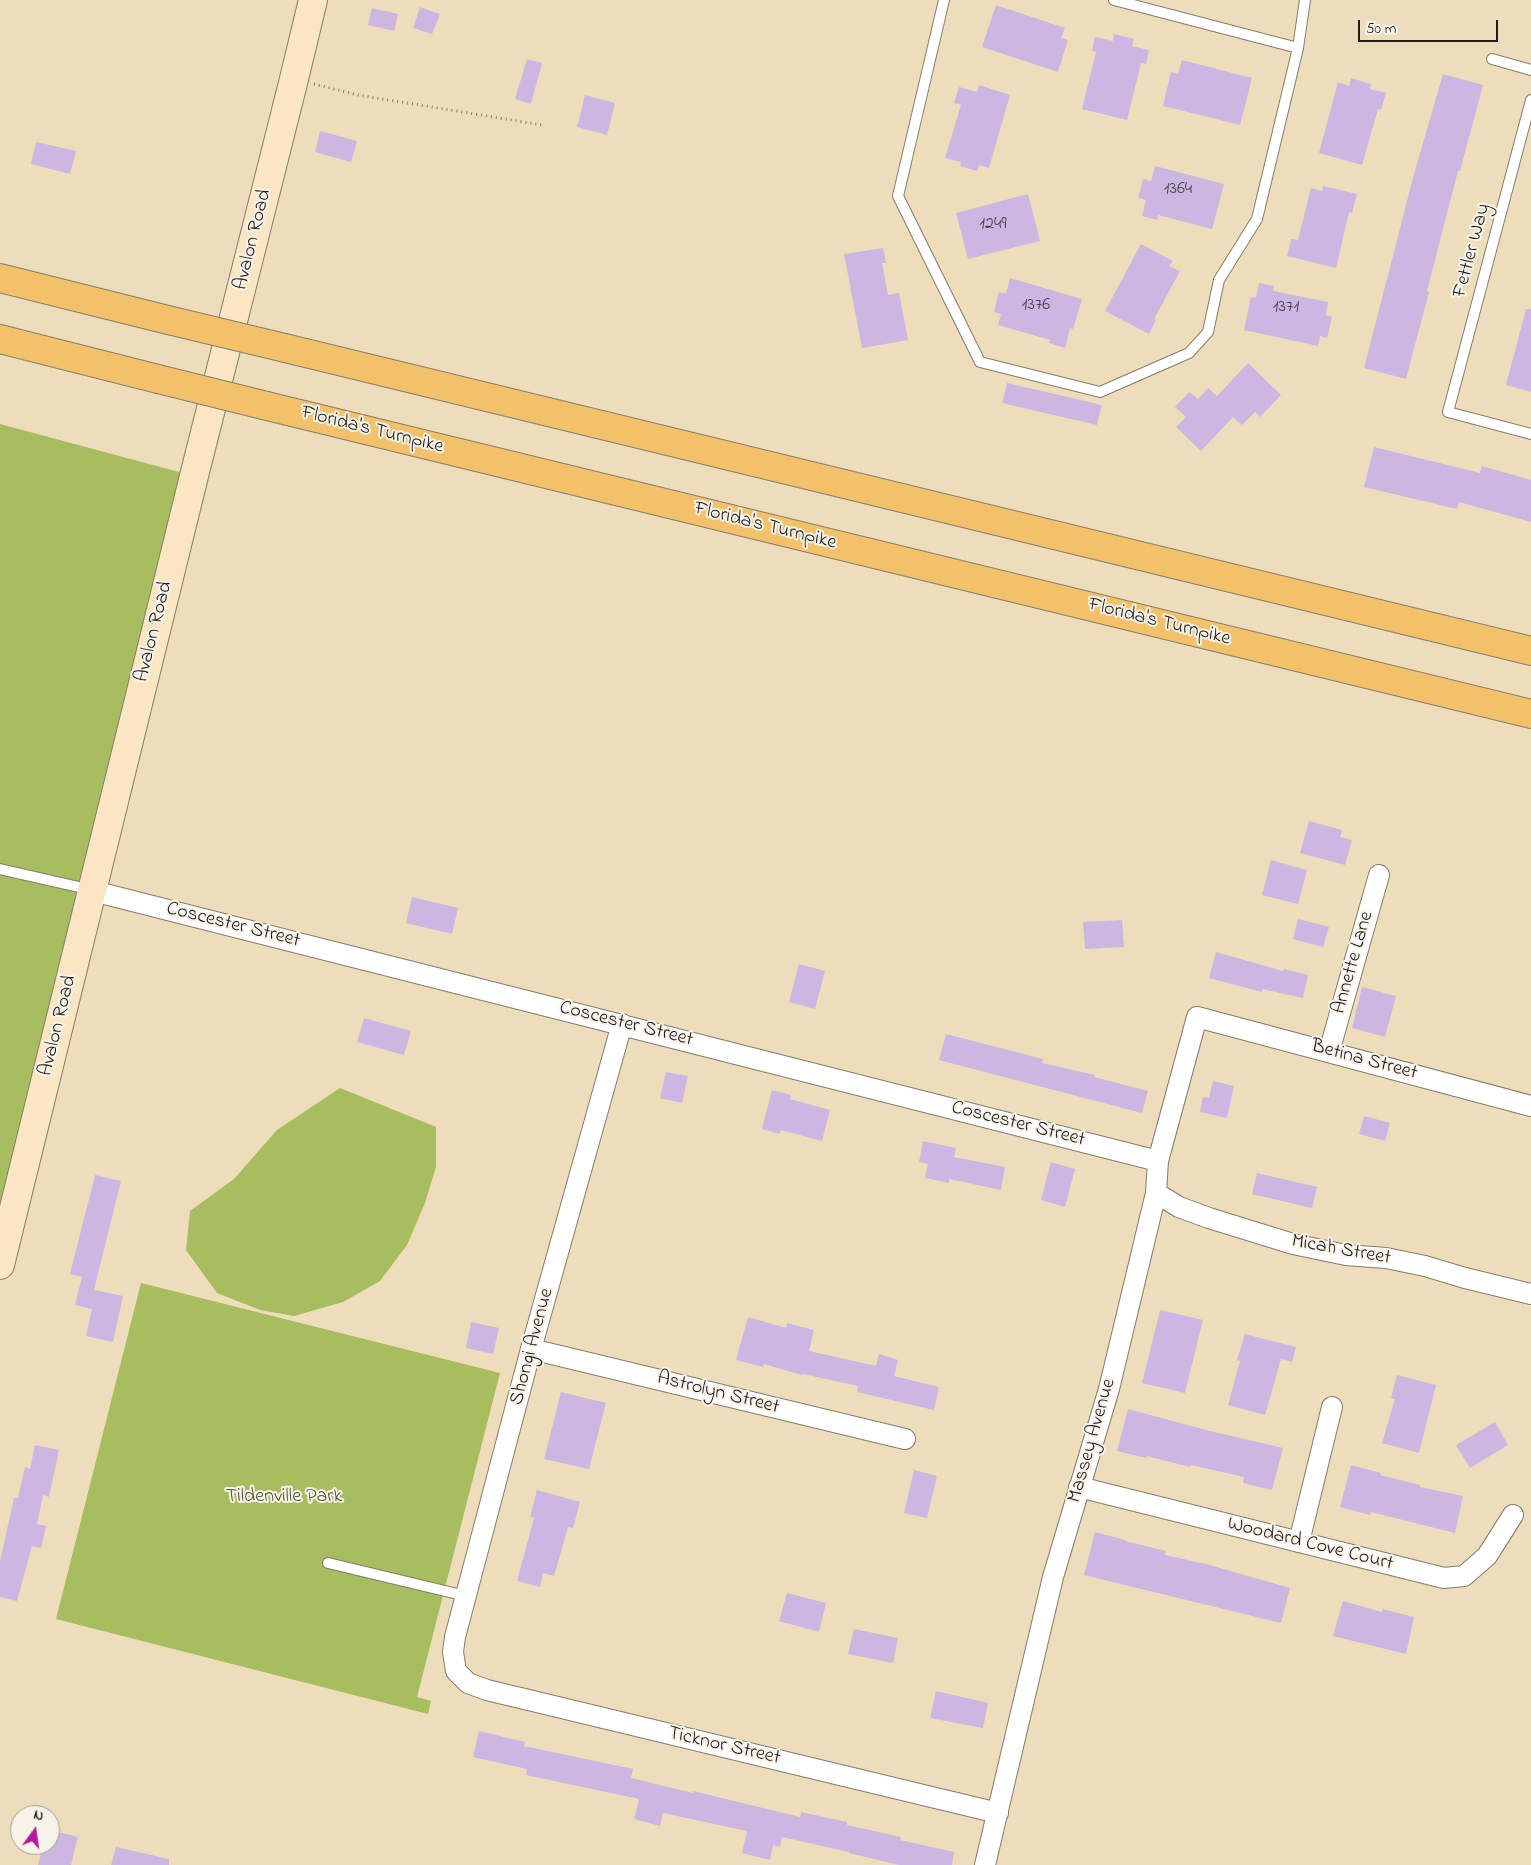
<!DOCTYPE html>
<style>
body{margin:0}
#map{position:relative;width:1531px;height:1865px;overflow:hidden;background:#edb;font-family:"Indie Flower",sans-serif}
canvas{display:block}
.north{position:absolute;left:10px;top:1805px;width:50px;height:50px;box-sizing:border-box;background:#f7f3e8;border:1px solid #9f9d96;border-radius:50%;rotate:14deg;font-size:14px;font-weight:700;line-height:20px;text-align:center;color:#1c1c1c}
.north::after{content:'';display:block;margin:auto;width:18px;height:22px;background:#b5179e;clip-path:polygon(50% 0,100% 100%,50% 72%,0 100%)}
.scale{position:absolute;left:1358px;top:20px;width:140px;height:22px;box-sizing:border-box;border:2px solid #1c1c1c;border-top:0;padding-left:6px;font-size:15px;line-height:18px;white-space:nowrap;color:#1c1c1c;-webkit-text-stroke:4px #f7f3e8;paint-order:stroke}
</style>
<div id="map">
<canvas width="1531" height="1865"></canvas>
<div class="north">N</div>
<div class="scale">50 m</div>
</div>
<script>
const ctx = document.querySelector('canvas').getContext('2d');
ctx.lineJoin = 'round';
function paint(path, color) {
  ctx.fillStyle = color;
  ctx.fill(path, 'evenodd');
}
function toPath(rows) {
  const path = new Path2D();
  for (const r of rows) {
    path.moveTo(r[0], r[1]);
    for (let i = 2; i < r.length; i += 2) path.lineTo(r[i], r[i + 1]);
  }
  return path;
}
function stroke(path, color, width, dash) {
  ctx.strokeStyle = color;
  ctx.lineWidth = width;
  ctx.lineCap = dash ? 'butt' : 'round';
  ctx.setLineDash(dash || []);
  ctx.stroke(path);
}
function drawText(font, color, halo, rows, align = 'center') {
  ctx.font = font + ' "Indie Flower",sans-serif';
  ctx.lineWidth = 4;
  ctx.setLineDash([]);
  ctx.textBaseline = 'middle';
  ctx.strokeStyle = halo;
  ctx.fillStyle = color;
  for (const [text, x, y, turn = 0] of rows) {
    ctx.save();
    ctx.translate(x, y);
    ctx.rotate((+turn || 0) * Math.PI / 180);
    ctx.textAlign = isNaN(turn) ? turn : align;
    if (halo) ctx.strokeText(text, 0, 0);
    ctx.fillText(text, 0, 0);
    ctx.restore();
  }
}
const green = toPath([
 [0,424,194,476,0,1265],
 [340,1088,436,1127,436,1167,425,1203,407,1245,380,1281,343,1302,294,1316,260,1310,217,1293,186,1250,190,1211,234,1179,277,1130],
 [141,1283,500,1373,417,1697,431,1701,428,1714,56,1619]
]);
const building = toPath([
 [996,5,1065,28,1061,38,1068,40,1058,72,982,47],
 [420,7,440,14,432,34,413,28],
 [372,8,398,14,394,31,368,25],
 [1114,34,1134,39,1132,46,1149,50,1146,64,1141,63,1127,120,1082,109,1096,52,1092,51,1095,37,1113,41],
 [527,59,542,63,531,104,515,99],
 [1182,60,1252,78,1240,125,1163,106,1171,72,1178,74],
 [1443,74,1483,85,1460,171,1458,171,1427,291,1429,292,1406,379,1364,368,1414,174],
 [1351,78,1371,84,1370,89,1386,93,1381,110,1378,109,1362,165,1319,153,1338,82,1349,86],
 [979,85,1010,95,989,168,979,165,977,171,960,166,961,162,945,158,961,105,954,103,959,87,977,92],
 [585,95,615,103,607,135,577,127],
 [320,131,357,141,351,162,315,152],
 [36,142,76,151,70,174,31,164],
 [1155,166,1224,184,1212,229,1158,215,1157,220,1142,216,1146,200,1138,198,1143,179,1151,181],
 [1323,186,1357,194,1352,213,1349,212,1336,268,1287,256,1291,239,1298,240,1311,188,1322,191],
 [1028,194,1040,241,968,259,956,213],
 [1141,244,1173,261,1169,266,1180,271,1154,319,1156,320,1149,334,1105,311],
 [883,248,886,263,882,263,888,295,899,293,908,340,862,348,844,254],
 [1010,278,1082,299,1073,329,1070,328,1065,348,1049,343,1050,340,998,325,1001,314,994,312,999,292,1006,294],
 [1259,283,1274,286,1273,291,1328,302,1326,315,1332,317,1327,338,1320,336,1318,346,1244,330,1251,297,1256,298],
 [1526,309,1531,309,1531,392,1506,385],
 [1248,363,1281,395,1260,417,1255,412,1242,425,1233,417,1201,451,1176,427,1186,417,1175,407,1189,392,1198,399,1208,388,1217,396],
 [1007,383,1102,405,1097,425,1002,403],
 [1374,447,1480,473,1482,466,1531,480,1531,522,1459,502,1457,509,1364,487],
 [1309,821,1342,830,1340,837,1352,840,1345,865,1300,853],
 [1271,860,1307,870,1298,904,1262,895],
 [412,897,458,908,452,934,406,923],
 [1298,919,1329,927,1323,947,1293,939],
 [1122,920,1124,947,1085,949,1083,922],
 [1216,952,1283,971,1284,969,1308,975,1303,998,1262,989,1262,992,1209,978],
 [799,964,825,971,815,1009,789,1002],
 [1362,987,1396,996,1385,1037,1352,1028],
 [364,1018,411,1031,404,1055,357,1042],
 [946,1034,1043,1059,1042,1063,1095,1075,1094,1077,1148,1091,1142,1113,939,1060],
 [666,1072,688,1076,682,1103,660,1098],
 [1213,1081,1234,1086,1227,1118,1200,1112,1203,1097,1209,1098],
 [772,1090,791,1095,790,1099,830,1110,822,1141,781,1130,780,1134,762,1129],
 [1364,1116,1390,1123,1385,1141,1359,1134],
 [923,1141,956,1148,954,1157,1005,1167,1001,1190,949,1179,949,1183,925,1178,928,1164,919,1162],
 [1051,1162,1075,1169,1065,1207,1041,1200],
 [1257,1173,1317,1187,1312,1208,1252,1194],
 [95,1175,121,1181,94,1290,123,1296,113,1342,86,1336,92,1309,75,1305,82,1277,70,1274],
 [1160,1310,1203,1320,1185,1393,1142,1383],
 [748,1317,786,1328,787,1323,814,1330,809,1351,876,1366,879,1354,898,1360,894,1376,939,1387,934,1410,857,1392,858,1386,803,1374,802,1375,764,1364,763,1367,736,1360],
 [471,1322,499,1328,493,1354,466,1348],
 [1245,1334,1296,1347,1292,1362,1281,1359,1265,1415,1228,1405,1240,1361,1237,1360],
 [1397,1375,1436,1385,1419,1453,1382,1443,1395,1399,1391,1398],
 [561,1392,606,1403,589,1469,544,1459],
 [1128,1409,1210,1431,1283,1448,1272,1490,1243,1483,1244,1477,1191,1465,1190,1467,1147,1456,1146,1458,1117,1451],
 [1495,1422,1508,1445,1470,1468,1456,1445],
 [35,1445,59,1450,49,1497,43,1495,37,1524,46,1526,41,1548,32,1546,17,1601,0,1597,0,1561,14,1498,18,1498,25,1467,30,1469],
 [1351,1465,1381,1473,1380,1475,1420,1485,1420,1487,1463,1496,1455,1533,1371,1512,1370,1515,1340,1507],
 [914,1470,937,1476,927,1518,904,1513],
 [537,1490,580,1502,573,1528,568,1527,554,1576,543,1573,540,1587,517,1581,534,1518,530,1517],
 [1095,1532,1125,1540,1125,1541,1166,1551,1165,1555,1206,1564,1290,1588,1281,1623,1084,1575],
 [787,1593,826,1603,819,1632,779,1621],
 [1343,1601,1382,1612,1383,1609,1414,1617,1406,1654,1333,1636],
 [854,1629,898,1638,893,1663,848,1654],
 [936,1691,988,1703,983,1728,930,1718],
 [479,1731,525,1742,524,1746,633,1769,631,1778,693,1793,693,1791,800,1817,801,1812,847,1822,847,1825,901,1837,900,1840,954,1852,952,1865,899,1865,849,1853,849,1852,782,1837,780,1847,773,1845,770,1860,742,1853,747,1831,663,1813,660,1826,634,1819,639,1799,526,1775,527,1769,473,1757],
 [50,1830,78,1837,71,1865,38,1865,43,1845,50,1845],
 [116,1847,169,1859,169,1865,111,1865]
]);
const path = toPath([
 [314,84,358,95,542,125]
]);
const lane = toPath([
 [944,0,898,196,980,362,1100,392,1189,353,1208,332,1219,280,1257,219,1298,48,1305,0],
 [1114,0,1298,48],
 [1492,59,1531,70],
 [1531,100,1448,412,1531,434],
 [0,869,92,890],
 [328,1563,466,1596]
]);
const street = toPath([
 [93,891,1158,1161],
 [622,1024,531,1349,455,1637,453,1652,456,1671,468,1683,487,1690,998,1813],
 [1329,1052,1379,875],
 [1156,1193,1179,1207,1209,1218,1293,1244,1346,1255,1386,1258,1425,1266,1465,1278,1531,1294],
 [531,1349,905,1439],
 [1079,1487,1444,1578,1464,1576,1487,1556,1513,1515],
 [1299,1542,1332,1407],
 [985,1865,1053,1577,1109,1389,1156,1193,1158,1161,1197,1017,1531,1106]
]);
const secondary = toPath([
 [0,1265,194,476,294,79,313,0]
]);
const highway = toPath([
 [0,278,168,320],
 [0,339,158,379],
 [285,348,1531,651],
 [267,406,1531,714]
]);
const highwayBridge = toPath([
 [168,320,285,348],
 [158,379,267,406]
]);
const numberNames = [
 ["1364",1178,190],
 ["1249",993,225],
 ["1376",1036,306],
 ["1371",1286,308]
];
const streetNames = [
 ["Avalon Road",254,240,-76],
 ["Fettler Way",1473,251,-75],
 ["Florida's Turnpike",372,431,14],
 ["Florida's Turnpike",765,527,14],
 ["Florida's Turnpike",1159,623,14],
 ["Avalon Road",155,632,-76],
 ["Coscester Street",233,926,14],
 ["Annette Lane",1354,963,-74],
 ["Coscester Street",626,1025,14],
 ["Avalon Road",59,1026,-76],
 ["Betina Street",1364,1061,15],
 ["Coscester Street",1018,1125,14],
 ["Micah Street",1341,1251,10],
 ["Shongi Avenue",533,1347,-75],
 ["Astrolyn Street",718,1394,14],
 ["Massey Avenue",1093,1441,-74],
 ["Woodard Cove Court",1310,1545,14],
 ["Ticknor Street",724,1747,13]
];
const parkNames = [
 ["Tildenville Park",284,1498]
];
paint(green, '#a8bc60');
paint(building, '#cbb7e2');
stroke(lane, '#857c6c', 12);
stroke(street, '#857c6c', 22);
stroke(secondary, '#857c6c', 30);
stroke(highway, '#857c6c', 30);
stroke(path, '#857c6c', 3, [1, 4]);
stroke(lane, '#fff', 10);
stroke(street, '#fff', 20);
stroke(secondary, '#fbe6c4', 28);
stroke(highway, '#f4c16b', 28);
stroke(highwayBridge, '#857c6c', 30, []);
stroke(highwayBridge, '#f4c16b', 28);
drawText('18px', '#48434e', null, numberNames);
drawText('20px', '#1c1c1c', '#f7f3e8', streetNames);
drawText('20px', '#4d5434', '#f7f3e8', parkNames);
</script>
